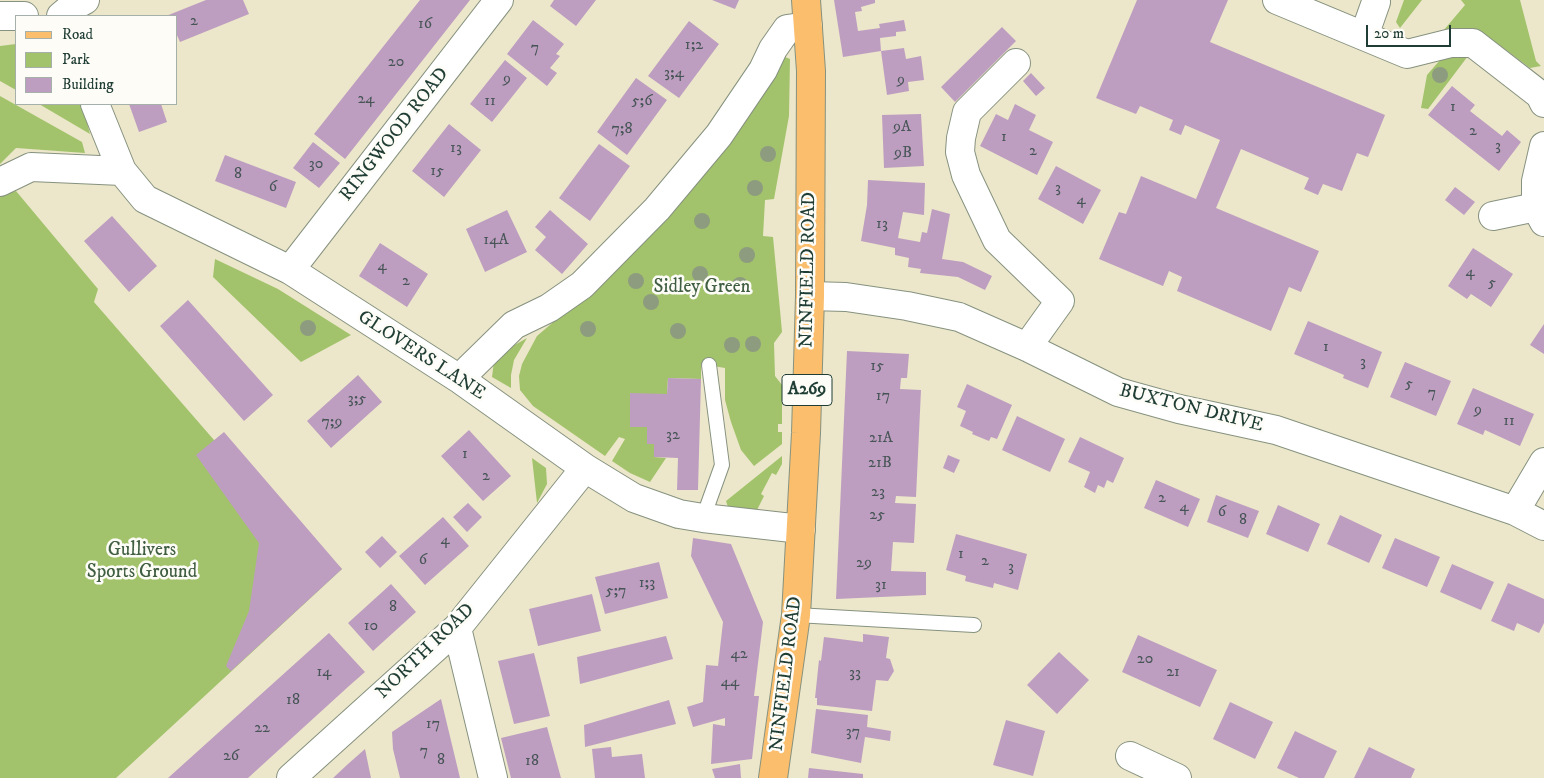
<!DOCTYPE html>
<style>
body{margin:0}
#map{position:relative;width:1544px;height:778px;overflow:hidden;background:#ece7ca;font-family:"IM FELL DW Pica",serif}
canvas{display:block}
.legend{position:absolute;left:15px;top:15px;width:162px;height:90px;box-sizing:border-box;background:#fdfcf7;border:1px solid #a4b0a9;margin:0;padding:6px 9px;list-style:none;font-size:15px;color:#1f3d34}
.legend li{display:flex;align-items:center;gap:10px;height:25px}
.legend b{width:25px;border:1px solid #a4b0a9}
.scale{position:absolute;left:1366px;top:25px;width:85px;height:22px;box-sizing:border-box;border:2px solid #1f3d34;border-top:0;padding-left:6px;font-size:15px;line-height:18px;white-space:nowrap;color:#1f3d34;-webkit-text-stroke:4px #fdfcf7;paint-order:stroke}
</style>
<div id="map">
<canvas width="1544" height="778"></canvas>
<ul class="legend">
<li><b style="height:6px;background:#fabe6d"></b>Road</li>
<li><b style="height:14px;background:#a2c36c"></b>Park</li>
<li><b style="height:14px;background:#be9ec0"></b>Building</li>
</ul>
<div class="scale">20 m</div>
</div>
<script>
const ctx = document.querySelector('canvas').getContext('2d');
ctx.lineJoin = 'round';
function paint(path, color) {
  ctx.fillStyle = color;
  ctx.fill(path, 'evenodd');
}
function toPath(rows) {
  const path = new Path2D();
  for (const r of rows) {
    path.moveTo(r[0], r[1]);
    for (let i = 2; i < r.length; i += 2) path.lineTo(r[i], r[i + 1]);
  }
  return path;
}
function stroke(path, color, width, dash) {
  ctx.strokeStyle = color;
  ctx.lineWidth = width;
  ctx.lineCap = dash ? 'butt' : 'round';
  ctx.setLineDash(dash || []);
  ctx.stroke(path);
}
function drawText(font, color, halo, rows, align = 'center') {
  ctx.font = font + ' "IM FELL DW Pica",serif';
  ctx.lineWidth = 5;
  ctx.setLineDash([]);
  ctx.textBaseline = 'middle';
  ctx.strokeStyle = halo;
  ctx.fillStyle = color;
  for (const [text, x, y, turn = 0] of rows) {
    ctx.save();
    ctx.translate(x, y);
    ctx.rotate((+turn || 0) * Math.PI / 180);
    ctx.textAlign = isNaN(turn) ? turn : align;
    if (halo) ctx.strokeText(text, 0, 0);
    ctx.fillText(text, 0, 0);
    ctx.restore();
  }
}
const green = toPath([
 [1404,0,1422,0,1400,28,1396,22],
 [1461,0,1520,0,1536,61,1541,66,1530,68,1482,32,1465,31,1438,37,1465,5],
 [16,44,16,90,0,81,0,46],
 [1458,53,1468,56,1428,109,1421,108,1427,75,1440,60],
 [780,55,790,59,789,116,774,199,765,200,763,236,773,237,780,310,782,332,774,343,775,376,782,385,782,424,778,424,778,432,782,432,782,444,754,466,741,450,731,422,725,400,725,368,701,364,701,379,668,378,667,394,630,394,630,427,647,427,647,444,654,444,654,457,666,458,650,482,630,473,612,461,625,439,619,437,605,456,533,406,520,390,519,376,522,364,537,336,565,312],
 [0,96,82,142,85,153,16,148,0,164],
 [39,104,82,104,90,134],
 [16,191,98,289,94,302,214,440,342,569,116,778,0,778,0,195],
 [215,259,278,289,351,335,301,362,213,277],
 [527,338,514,360,511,375,511,388,492,377,494,361,513,346],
 [782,456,782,464,776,475,772,473,761,494,764,496,757,510,728,507,726,501],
 [532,458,546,468,547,484,537,503]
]);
const building = toPath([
 [206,0,243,0,249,14,180,42,176,33,176,16,166,16],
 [420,0,470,0,345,159,314,134],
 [554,0,596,0,576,26,550,6],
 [712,0,739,0,735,9],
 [834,0,875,0,875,3,861,7,862,11,855,12,858,31,880,28,879,24,904,20,906,31,896,32,896,36,880,38,881,51,843,57],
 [1137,0,1228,0,1210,42,1385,115,1368,157,1357,153,1342,191,1323,184,1318,195,1304,189,1309,178,1241,149,1216,208,1319,251,1301,292,1289,287,1271,331,1177,291,1182,277,1169,271,1163,286,1099,259,1119,212,1126,214,1141,176,1196,199,1220,140,1185,125,1181,135,1169,130,1173,120,1140,106,1136,114,1096,98],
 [533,20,564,44,556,54,560,56,550,68,557,73,547,86,507,54],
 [689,21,719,44,679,98,648,76],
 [1002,27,1016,41,955,102,941,87],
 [904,48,906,59,921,56,924,80,908,82,909,91,887,95,881,51],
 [505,60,527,78,492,122,470,104],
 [1031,73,1045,88,1036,96,1023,81],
 [636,78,667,100,627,155,597,132],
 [1452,86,1475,105,1470,111,1502,136,1507,130,1521,142,1499,171,1428,115],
 [129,104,161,104,167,122,139,132],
 [1015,104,1036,115,1029,130,1053,142,1037,175,980,146,996,114,1008,120],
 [921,114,924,166,884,168,882,115],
 [449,124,481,150,444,197,412,171],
 [313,142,340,163,319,188,293,168],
 [599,144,630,166,590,221,559,198],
 [225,155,296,182,286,208,215,181],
 [1056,166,1101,190,1083,224,1038,199],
 [868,180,925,183,924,215,903,212,898,238,920,242,922,232,927,233,932,209,950,214,942,259,963,262,992,276,985,290,958,277,920,273,921,269,908,267,909,258,895,255,895,248,861,241,867,205],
 [1455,187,1475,202,1464,215,1445,200],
 [507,210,527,252,485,272,466,229],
 [550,210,588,244,562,274,535,250,546,237,535,227],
 [112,216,157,266,129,292,84,241],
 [380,243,428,274,407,307,359,276],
 [1473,248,1513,274,1491,307,1471,294,1467,299,1448,286],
 [188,300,273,395,244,421,160,326],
 [1308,321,1382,352,1368,388,1343,378,1344,375,1294,354],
 [1544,324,1544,354,1530,345],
 [847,351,909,354,907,378,901,378,900,389,921,390,916,497,896,496,895,503,916,504,914,543,893,542,891,571,926,572,926,595,836,599],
 [1405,362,1451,381,1436,416,1390,397],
 [358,375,382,402,331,448,307,421],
 [668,378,701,379,698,490,677,490,678,458,654,457,654,444,647,444,647,427,630,427,630,393,667,394],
 [967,384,1012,405,997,439,991,437,989,441,972,434,973,432,960,426,966,411,957,407],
 [1473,388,1534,414,1520,446,1485,430,1483,435,1457,424],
 [1017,416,1065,439,1050,472,1002,450],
 [469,430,511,476,483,501,441,456],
 [224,432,342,569,231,671,226,666,249,611,259,543,196,455],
 [1080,437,1124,458,1113,483,1107,480,1104,488,1098,485,1095,493,1084,487,1090,472,1068,462],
 [948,455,960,460,954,473,943,468],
 [1156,480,1200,499,1188,527,1144,508],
 [1216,495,1259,511,1248,538,1207,522],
 [468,503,482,517,467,532,453,517],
 [1278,505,1320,524,1308,552,1266,534],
 [1340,515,1382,535,1369,563,1327,544],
 [443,517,469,546,425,585,399,556],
 [956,534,1027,554,1018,590,994,583,993,588,965,581,966,576,946,570],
 [382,536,397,552,380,568,365,552],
 [693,538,731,544,763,622,754,696,759,696,752,759,711,764,713,724,725,726,725,718,693,727,687,707,703,702,706,665,718,666,723,622,691,556],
 [1395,538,1440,557,1427,587,1382,568],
 [659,562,668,598,605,614,595,577],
 [1452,564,1494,582,1481,610,1440,592],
 [1508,583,1544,599,1544,623,1539,633,1517,623,1514,631,1491,621],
 [391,584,416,612,373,651,348,623],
 [592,594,601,631,538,646,529,609],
 [329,633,365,672,349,686,248,778,168,778],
 [863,634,889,637,886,658,890,659,894,671,888,681,876,680,872,711,817,705,817,698,815,698,819,660,821,661,824,637,863,642],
 [1138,635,1217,670,1200,707,1122,672],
 [666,636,673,659,580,684,577,657],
 [1059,652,1089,680,1057,714,1027,685],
 [534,653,550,716,514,724,498,661],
 [441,699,460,778,400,778,393,749,392,732],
 [669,700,676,724,585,747,584,725],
 [1230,702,1273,722,1255,759,1213,739],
 [816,709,868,715,867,727,891,731,890,741,865,737,861,763,811,753],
 [1006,720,1045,731,1033,776,993,765],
 [547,727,561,778,511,778,501,738],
 [1295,731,1337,751,1324,778,1299,778,1277,768],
 [611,747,612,757,642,754,645,778,595,778,592,749],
 [1369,747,1415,769,1411,778,1354,778],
 [365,749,371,778,333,778,348,764],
 [740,764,741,778,715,778,712,769],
 [809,768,863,774,863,778,808,778]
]);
const service = toPath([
 [703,518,722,465,709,365],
 [796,615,974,625]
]);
const minor = toPath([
 [1277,0,1407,54,1451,43,1473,43,1540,95,1544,103],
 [0,16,24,16],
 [61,16,72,7,85,0],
 [1364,36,1376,2],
 [1016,63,967,112,961,138,960,152,966,175,997,240,1060,301,1027,347],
 [95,104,122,171,145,199,290,270,461,380,585,468,634,498,679,514,703,518,801,529],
 [1544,146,1536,181,1536,207,1544,222],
 [0,182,31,167,122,171],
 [1493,216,1536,207],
 [290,270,499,0],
 [810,296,846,297,907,306,959,317,1027,347,1118,392,1179,409,1276,430,1515,511,1544,526],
 [461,380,468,370,514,325,549,308,582,285,657,209,719,135,763,70,773,49,787,29,808,26],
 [1515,511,1544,462],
 [457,628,493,778],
 [1130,756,1177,778],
 [291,778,457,628,585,468]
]);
const primary = toPath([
 [773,778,796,615,806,433,810,296,811,71,806,0]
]);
const trees = [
 [1440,75],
 [768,154],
 [755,188],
 [702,221],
 [747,255],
 [700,274],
 [636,281],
 [740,285],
 [651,302],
 [308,328],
 [588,329],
 [678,331],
 [753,344],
 [732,345]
];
const numberNames = [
 ["2",194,22],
 ["16",425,25],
 ["1;2",694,46],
 ["7",535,49],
 ["20",396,63],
 ["3;4",674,74],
 ["9",507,80],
 ["9",901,81],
 ["24",366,100],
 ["11",490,102],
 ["5;6",642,102],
 ["1",1453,108],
 ["9A",902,128],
 ["7;8",622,130],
 ["2",1473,132],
 ["1",1004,138],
 ["3",1498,147],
 ["13",456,149],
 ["2",1033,152],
 ["9B",903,154],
 ["30",316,165],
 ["15",437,172],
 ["8",238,175],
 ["6",273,188],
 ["3",1058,189],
 ["4",1081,201],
 ["13",882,225],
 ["14A",496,241],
 ["4",382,267],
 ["4",1470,273],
 ["2",406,282],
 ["5",1492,284],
 ["1",1326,348],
 ["3",1363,363],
 ["15",877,367],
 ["5",1409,385],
 ["7",1432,394],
 ["17",883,397],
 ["3;5",357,400],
 ["9",1478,411],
 ["11",1509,422],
 ["7;9",332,423],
 ["32",673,436],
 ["21A",881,439],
 ["1",465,455],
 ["21B",880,464],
 ["2",486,477],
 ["23",878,493],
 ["2",1162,499],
 ["4",1184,508],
 ["6",1222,513],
 ["25",877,516],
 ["8",1243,521],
 ["4",445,541],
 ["1",961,555],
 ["6",423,561],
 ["2",985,562],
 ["29",864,564],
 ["3",1011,568],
 ["1;3",647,584],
 ["31",881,586],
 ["5;7",616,592],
 ["8",393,608],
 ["10",371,627],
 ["42",739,655],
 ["20",1145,660],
 ["14",324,673],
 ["21",1173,673],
 ["33",855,674],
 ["44",730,683],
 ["18",293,701],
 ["17",433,725],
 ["22",262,729],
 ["37",853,733],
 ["7",424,752],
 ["26",231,757],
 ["8",441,761],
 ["18",532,762]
];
const shields = [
 [807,390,50]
];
const shieldNames = [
 ["A269",807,390]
];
const streetNames = [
 ["RINGWOOD ROAD",395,135,-52],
 ["NINFIELD ROAD",809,270,-89],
 ["GLOVERS LANE",421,356,33],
 ["BUXTON DRIVE",1191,409,14],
 ["NORTH ROAD",426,652,-44],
 ["NINFIELD ROAD",787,674,-83]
];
const parkNames = [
 ["Sidley Green",702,288],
 ["Gullivers",142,551],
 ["Sports Ground",142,573]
];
paint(green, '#a2c36c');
paint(building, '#be9ec0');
stroke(service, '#86927f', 16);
stroke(minor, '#86927f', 30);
stroke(primary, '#86927f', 30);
stroke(service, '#fff', 14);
stroke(minor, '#fff', 28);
stroke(primary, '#fabe6d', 28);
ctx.fillStyle = '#8d9c7f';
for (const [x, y] of trees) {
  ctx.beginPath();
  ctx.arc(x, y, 8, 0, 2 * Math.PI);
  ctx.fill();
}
drawText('16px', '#475557', null, numberNames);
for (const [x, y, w] of shields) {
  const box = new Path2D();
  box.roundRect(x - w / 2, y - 15.5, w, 31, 4);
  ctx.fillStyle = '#fdfcf7';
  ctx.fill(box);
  stroke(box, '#1f3d34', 1);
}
drawText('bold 18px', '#1f3d34', null, shieldNames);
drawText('19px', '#1f3d34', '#fdfcf7', streetNames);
drawText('19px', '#405e42', '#fdfcf7', parkNames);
</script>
